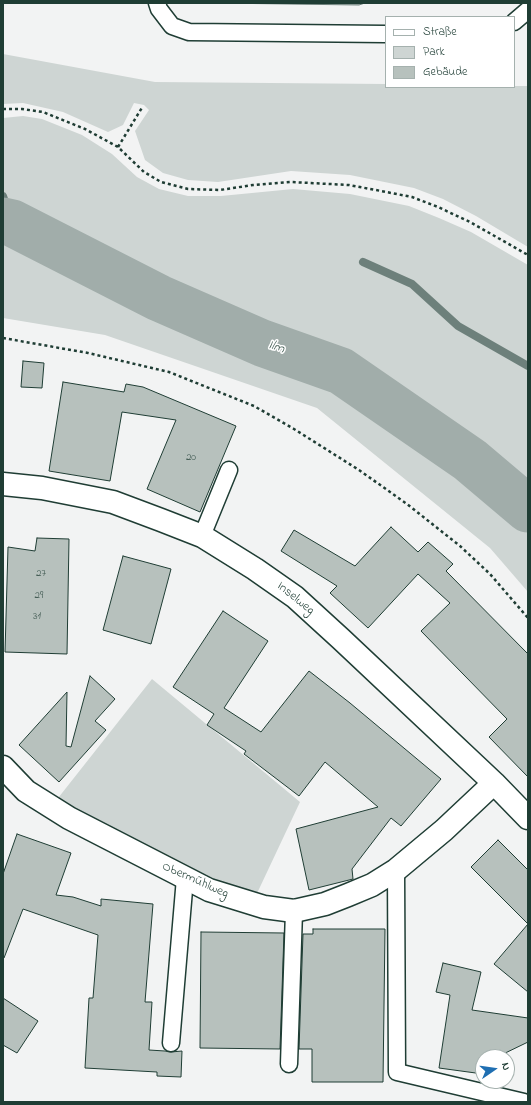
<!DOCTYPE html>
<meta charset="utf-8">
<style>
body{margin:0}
#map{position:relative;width:531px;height:1105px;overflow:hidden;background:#f2f3f3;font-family:"Indie Flower",sans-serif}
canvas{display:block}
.frame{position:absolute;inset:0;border:4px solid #1f3d34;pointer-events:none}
.legend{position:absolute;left:385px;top:16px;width:130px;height:72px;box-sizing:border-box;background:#fff;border:1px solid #a5b1ae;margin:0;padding:5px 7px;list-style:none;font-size:12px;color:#1f3d34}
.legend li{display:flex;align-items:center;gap:8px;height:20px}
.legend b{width:20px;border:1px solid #a5b1ae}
.north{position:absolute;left:475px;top:1049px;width:40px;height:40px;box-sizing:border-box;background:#fff;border:1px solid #a5b1ae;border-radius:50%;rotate:77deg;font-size:11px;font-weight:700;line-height:16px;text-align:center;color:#1f3d34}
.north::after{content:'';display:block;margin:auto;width:14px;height:18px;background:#1f6fb2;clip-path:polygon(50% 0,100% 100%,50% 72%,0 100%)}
</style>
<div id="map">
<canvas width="531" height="1105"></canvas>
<div class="frame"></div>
<ul class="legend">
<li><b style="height:5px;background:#fff"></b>Straße</li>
<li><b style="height:11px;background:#ced5d3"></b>Park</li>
<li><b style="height:11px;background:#b7c1bd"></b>Gebäude</li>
</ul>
<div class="north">N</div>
</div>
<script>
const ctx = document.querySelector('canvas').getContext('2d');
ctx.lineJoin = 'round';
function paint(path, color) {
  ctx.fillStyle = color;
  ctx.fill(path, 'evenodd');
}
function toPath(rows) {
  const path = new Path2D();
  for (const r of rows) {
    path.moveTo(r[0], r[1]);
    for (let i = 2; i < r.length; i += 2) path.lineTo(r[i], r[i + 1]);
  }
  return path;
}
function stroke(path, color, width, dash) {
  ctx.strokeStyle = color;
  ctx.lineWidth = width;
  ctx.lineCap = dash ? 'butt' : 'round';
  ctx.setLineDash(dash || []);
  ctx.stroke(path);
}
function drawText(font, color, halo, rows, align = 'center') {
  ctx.font = font + ' "Indie Flower",sans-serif';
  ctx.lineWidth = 3;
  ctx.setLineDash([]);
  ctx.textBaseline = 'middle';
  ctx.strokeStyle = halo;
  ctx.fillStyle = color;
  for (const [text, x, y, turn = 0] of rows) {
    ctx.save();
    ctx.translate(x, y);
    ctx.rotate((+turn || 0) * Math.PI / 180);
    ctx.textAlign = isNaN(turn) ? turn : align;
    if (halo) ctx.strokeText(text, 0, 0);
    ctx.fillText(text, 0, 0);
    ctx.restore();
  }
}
const green = toPath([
 [3,54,155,82,386,84,386,87,514,87,514,86,528,86,528,247,476,216,443,199,414,188,350,175,291,171,218,182,188,180,163,173,145,160,135,131,149,110,144,105,134,103,123,125,108,132,63,112,23,103,3,104],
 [23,116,42,119,82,135,112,154,137,177,159,189,188,196,221,196,293,189,350,194,409,206,439,218,471,232,528,265,528,592,490,548,317,408,105,335,3,318,3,118],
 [152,679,300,802,252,904,51,807]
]);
const water = toPath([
 [216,3,365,3,359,5,216,3]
]);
const stream = toPath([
 [3,196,12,223],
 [363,262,412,284,458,326,528,366]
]);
const river = toPath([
 [3,221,12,223,159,298,262,343,341,371,470,460,528,509]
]);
const building = toPath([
 [23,361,44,363,42,388,21,387,23,361],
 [63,382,124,392,126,384,143,387,236,426,200,512,147,489,176,420,122,412,110,481,49,471,63,382],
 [391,527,418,552,428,542,453,564,446,571,528,654,528,777,489,737,507,719,421,631,450,603,418,574,368,628,330,593,337,586,281,551,294,530,355,566,391,527],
 [37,538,69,539,67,654,5,652,8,547,35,551,37,538],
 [123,556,171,569,151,644,103,630,123,556],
 [223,611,268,641,224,708,261,732,309,671,350,703,441,779,401,826,391,818,352,869,353,879,309,890,296,829,378,807,325,762,299,796,244,754,246,751,207,725,214,714,173,687,223,611],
 [90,676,115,699,95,721,106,730,59,782,19,745,67,692,66,746,71,747,90,676],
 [17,834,71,853,56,895,73,897,101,906,101,899,153,904,145,1002,152,1002,149,1050,165,1051,171,1052,182,1051,181,1077,157,1076,157,1072,85,1068,89,998,93,998,98,935,23,909,4,958,3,958,3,874,17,834],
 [498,840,528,870,528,924,471,867,498,840],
 [528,924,528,992,494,964,528,924],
 [313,929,385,929,383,1082,312,1082,312,1049,299,1049,303,934,313,934,313,929],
 [201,932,284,933,280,1049,200,1048,201,932],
 [443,963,481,972,472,1010,528,1018,528,1042,497,1057,483,1057,483,1074,439,1068,450,995,436,992,443,963],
 [3,998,38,1021,17,1053,3,1045,3,998]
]);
const path = toPath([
 [3,109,22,109,43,112,85,129,118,147,144,172,161,182,188,189,220,190,253,185,291,182,349,185,381,191,412,197,438,207,470,222,528,255],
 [118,147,143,106],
 [3,338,88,353,169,372,254,406,294,429,359,470,407,504,460,546,490,574,528,618]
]);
const lane = toPath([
 [157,3,159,9,172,26,189,32,386,34],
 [514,22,528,10],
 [202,536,229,470],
 [396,870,397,1072,524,1102],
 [171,1043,185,878],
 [289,1064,294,911]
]);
const street = toPath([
 [3,484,42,488,113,502,161,520,202,536,255,569,295,597,341,639,494,783,528,818],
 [3,767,26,791,69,818,209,890,264,907,294,911,325,904,348,895,372,885,396,870,444,830,494,783]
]);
const numberNames = [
 ["20",191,458],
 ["27",41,574],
 ["29",39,596],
 ["31",37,617]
];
const streetNames = [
 ["Inselweg",295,599,39],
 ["Obermühlweg",195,881,24]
];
const waterNames = [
 ["Ilm",276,348,19]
];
paint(green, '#ced5d3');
paint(water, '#a1adaa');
stroke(water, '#6d807b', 1);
stroke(stream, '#6d807b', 8);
stroke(river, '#a1adaa', 47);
paint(building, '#b7c1bd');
stroke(building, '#1f3d34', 1);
stroke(lane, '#1f3d34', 19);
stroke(street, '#1f3d34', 25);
stroke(path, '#1f3d34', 2.5, [3, 3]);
stroke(lane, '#fff', 16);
stroke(street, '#fff', 22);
drawText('11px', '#455e56', null, numberNames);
drawText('13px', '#1f3d34', '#fff', streetNames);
drawText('italic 14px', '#465f57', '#fff', waterNames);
</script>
